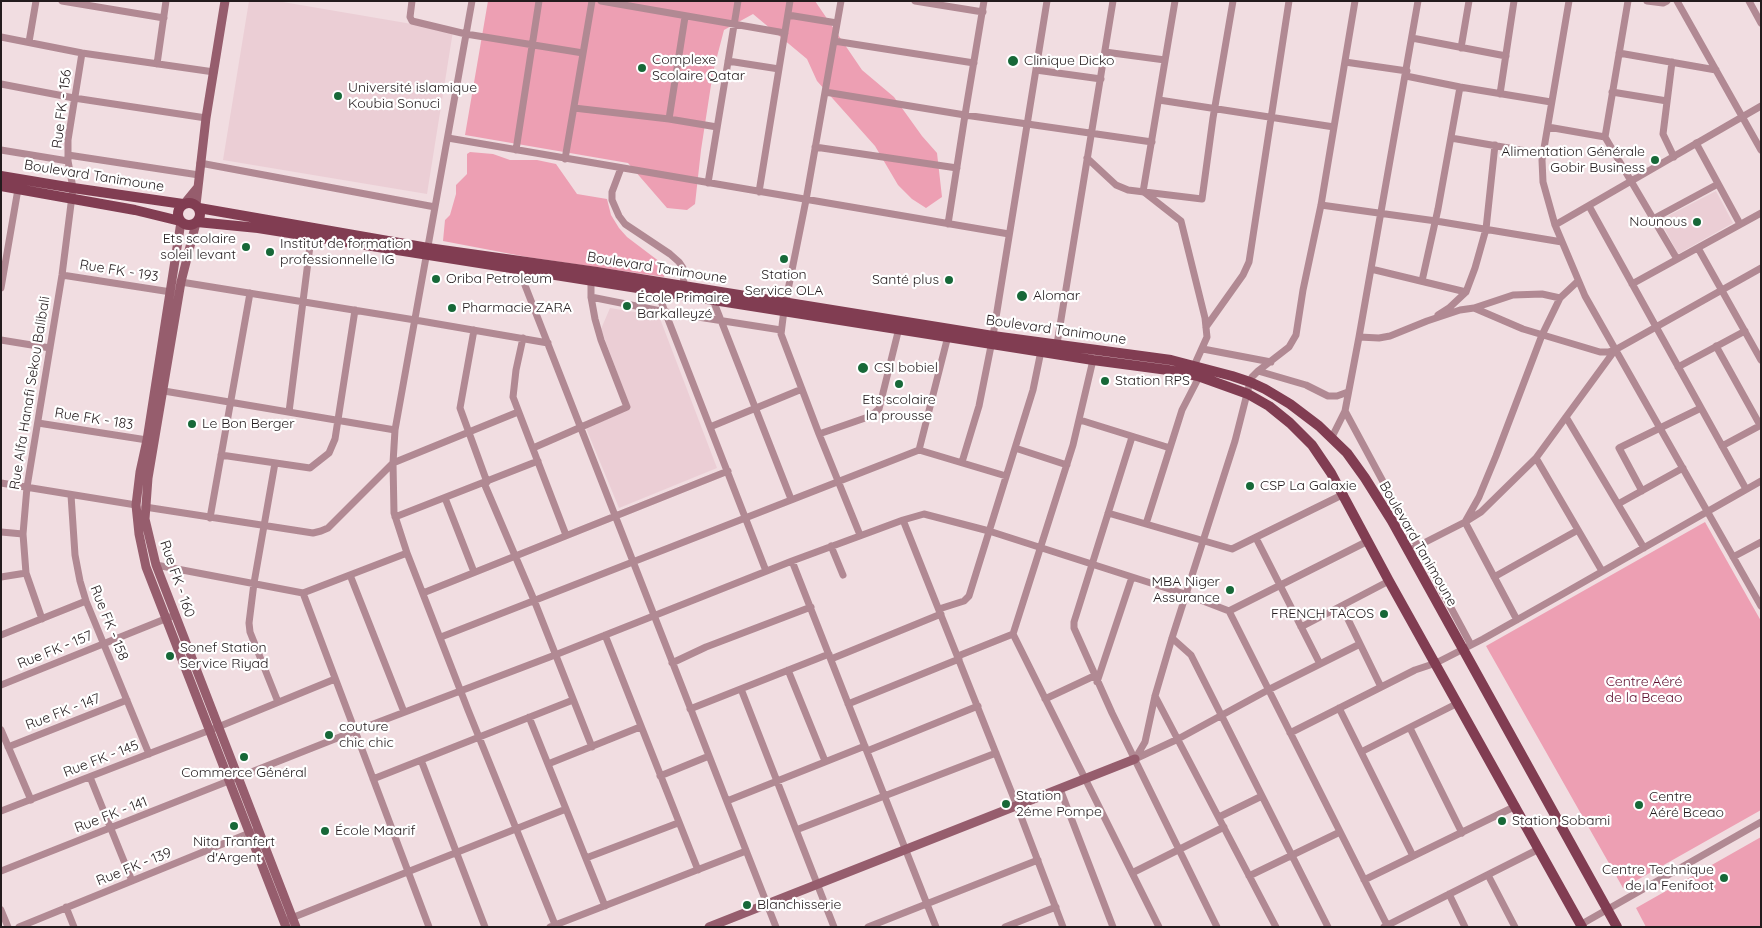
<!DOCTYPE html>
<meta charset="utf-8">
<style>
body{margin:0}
#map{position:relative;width:1762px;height:928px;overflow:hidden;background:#f1dde1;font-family:Quicksand,sans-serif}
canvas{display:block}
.frame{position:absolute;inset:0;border:2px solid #231b1d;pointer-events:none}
</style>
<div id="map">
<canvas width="1762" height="928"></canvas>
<div class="frame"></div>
</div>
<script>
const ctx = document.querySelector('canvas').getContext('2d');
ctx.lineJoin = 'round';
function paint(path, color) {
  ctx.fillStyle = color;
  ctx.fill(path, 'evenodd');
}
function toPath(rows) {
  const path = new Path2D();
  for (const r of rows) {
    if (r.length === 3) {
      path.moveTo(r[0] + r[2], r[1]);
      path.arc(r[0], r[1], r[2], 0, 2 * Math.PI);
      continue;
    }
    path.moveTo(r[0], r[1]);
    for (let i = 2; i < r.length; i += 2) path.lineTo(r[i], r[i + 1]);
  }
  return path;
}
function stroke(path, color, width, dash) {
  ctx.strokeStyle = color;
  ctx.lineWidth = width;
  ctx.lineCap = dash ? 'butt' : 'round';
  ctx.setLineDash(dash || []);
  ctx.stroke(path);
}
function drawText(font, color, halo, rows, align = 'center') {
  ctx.font = font + ' Quicksand,sans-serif';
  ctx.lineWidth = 4.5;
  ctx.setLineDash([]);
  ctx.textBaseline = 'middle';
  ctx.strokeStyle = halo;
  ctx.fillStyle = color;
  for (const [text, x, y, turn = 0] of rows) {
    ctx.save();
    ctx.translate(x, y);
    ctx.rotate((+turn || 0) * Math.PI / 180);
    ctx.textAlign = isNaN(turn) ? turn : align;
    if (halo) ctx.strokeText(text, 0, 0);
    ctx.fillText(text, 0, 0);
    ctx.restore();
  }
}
const built = toPath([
 [249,1,277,1,453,31,427,194,223,160],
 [1716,191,1733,223,1678,254,1660,220],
 [610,308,659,316,717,468,619,508,586,428,631,409,601,329]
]);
const green = toPath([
 [488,1,815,1,862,70,894,97,922,136,937,153,942,197,926,208,912,199,898,185,875,146,817,81,807,59,753,14,724,30,713,72,701,150,695,204,687,210,667,208,628,163,465,135],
 [470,152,493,154,510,160,537,160,556,164,577,194,607,199,611,215,619,228,627,237,660,262,666,269,664,277,527,257,443,241,445,220,450,215,456,194,456,185,467,174,467,154],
 [1705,522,1761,621,1761,810,1623,888,1486,646],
 [1761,837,1761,927,1646,927,1636,908]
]);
const street = toPath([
 [62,1,164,18],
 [412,1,410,17,412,21,466,34,583,53],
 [472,1,395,430,393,463,394,513,407,553,468,710,556,927],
 [601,1,785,33],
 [841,1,806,200,784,310,781,334,819,434,860,535],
 [915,1,983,12],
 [1569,1,1542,160,1543,182,1555,225,1585,296,1761,606],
 [1628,1,1605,137,1677,259],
 [1647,1,1663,3,1667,1],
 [1677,1,1761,150],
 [1749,1,1761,23],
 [788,15,837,23],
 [1,37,82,53,214,72],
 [1412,38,1506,56],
 [834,41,974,63],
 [29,42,36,1],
 [1461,48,1469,1],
 [1105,52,1165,60],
 [1619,53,1716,70],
 [728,61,779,69],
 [1345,62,1407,71],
 [1672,62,1663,134,1674,157],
 [157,64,166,1],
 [1036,70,1101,79],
 [1406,76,1460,87,1551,102],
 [1,84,74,98,206,118],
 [825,92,965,115,1152,142],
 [1612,92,1667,101],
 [1500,94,1514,1],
 [1159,100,1334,127],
 [574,108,669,119,717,127],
 [669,119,685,17],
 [1548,127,1605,137],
 [448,138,1009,234],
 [1451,138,1543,154],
 [1696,143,1740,224],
 [815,147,957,168],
 [1,150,68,161],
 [516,150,539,1],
 [68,155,199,175],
 [1087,158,1116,185,1128,190,1202,199,1213,118,1233,1],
 [565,159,592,1],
 [200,163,435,207],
 [621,168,612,192,612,200,619,216,625,224,670,254,679,262,683,268,684,287],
 [708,183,738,1],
 [759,192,790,1],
 [1143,192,1175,1],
 [1144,192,1181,221,1205,318,1207,337,1194,366],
 [1321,205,1436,221,1562,242],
 [1589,206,1746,489],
 [1653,219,1718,184],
 [948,224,965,115,984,1],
 [1555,225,1761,106],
 [1698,248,1761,360],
 [1371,269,1466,292],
 [519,270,776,927],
 [62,275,171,292],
 [1422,281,1438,209,1460,87],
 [181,282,415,320,548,343],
 [1632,284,1761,213],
 [1,288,18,189],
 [657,291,766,571],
 [591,297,666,312,781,330],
 [713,300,791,499],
 [1474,308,1513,295,1542,294,1560,298],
 [1438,315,1449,308,1466,292,1475,268,1486,229,1495,145],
 [1206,327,1243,275,1249,262,1289,1],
 [474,330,460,408,487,482],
 [1359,337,1379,338,1390,336,1427,321,1460,310,1474,308,1523,329,1600,352,1608,352,1615,350,1761,268],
 [523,338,516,370,513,397,566,535],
 [1,340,50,348],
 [1057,344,1113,1],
 [1716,346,1760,425],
 [1203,349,1271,362],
 [1093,360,1073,445,1013,634,1159,927],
 [1678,367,1745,331],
 [1258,371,1306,385,1328,396,1337,396,1348,392],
 [164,391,395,430],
 [1345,411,1471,645],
 [289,412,311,238],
 [1566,417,1644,548],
 [1080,420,1170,448],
 [38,423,147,440],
 [710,427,802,389],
 [819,434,871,416,879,409,899,328],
 [1132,437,1074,622,1074,628,1112,713,1217,927],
 [1332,437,1345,411,1359,337,1418,1],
 [1722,446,1761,425],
 [533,448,627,407,601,340,595,319,591,297,591,281],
 [1015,448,1067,465],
 [919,450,1006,476],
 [221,455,310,468,329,453,335,439,355,310],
 [1536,458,1602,571],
 [962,462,979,406,993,336,1047,1],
 [275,463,254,583,249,623,250,632,278,702],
 [1,483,136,505],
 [484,483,534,600,592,747],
 [1642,491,1619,448,1701,408],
 [71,495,75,555,80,581,86,601,149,754],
 [445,498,474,572],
 [1618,504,1683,468],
 [145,507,313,533,321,531,328,528,393,463,518,412],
 [1108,513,1232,549,1344,494],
 [395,517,538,461],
 [210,518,250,293],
 [903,520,1017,806,1063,927],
 [1146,524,1182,410,1199,377],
 [1,532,23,534],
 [1256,538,1320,664],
 [831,546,843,575],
 [1408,551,1465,522,1479,497,1496,456,1542,335,1560,298,1578,281],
 [1733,557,1761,542],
 [792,561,936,927],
 [156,565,303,593,407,553],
 [350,575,404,712],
 [1,577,26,573],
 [1494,577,1578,530],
 [303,593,429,927],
 [423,593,728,471],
 [1342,607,1381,687],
 [939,609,964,601,969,596,1033,390,1041,351],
 [1229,611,1368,541],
 [42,619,26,573,23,534,27,487,62,275,73,188,68,161,68,140,82,53],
 [1517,620,1465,522,1481,512,1536,458,1615,350],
 [1301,627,1389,581],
 [1,635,86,601],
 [605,635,698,870],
 [441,637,919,450,948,336],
 [1172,638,1191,655,1328,927],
 [958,656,1013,634],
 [831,659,941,614],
 [672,663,706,647,811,607],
 [788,670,825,761],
 [1097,682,1132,577],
 [1,685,175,615],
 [741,689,834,927],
 [1155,696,1276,927],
 [1045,699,1094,676],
 [848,704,959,659],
 [1339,708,1413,856],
 [690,709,829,654],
 [529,717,605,906],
 [1410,728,1462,833],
 [1,730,31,800],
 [1290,733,1415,670,1436,663,1483,639,1561,595,1761,481],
 [8,747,127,700],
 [867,751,978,706],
 [1361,752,1458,703],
 [1135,759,1145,742,1155,696,1172,638,1235,441,1250,382,1252,377,1258,371,1289,347,1296,335,1303,290,1321,205,1355,1],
 [1135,759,1178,739,1268,690,1360,644],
 [421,760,485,927],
 [548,764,640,727],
 [660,776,709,756],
 [90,777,132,881],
 [373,779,573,700],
 [1060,789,1113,927],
 [727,801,865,746],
 [1,811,218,727,335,679],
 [1219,817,1262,796],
 [796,830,996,753],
 [586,858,678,823],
 [1,871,355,731,555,655,792,561,903,520,924,514,989,531,1185,594,1229,611,1388,927],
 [1132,873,1224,827],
 [1488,875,1515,927],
 [1249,876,1340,832],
 [1364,880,1516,806],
 [1449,894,1465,927],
 [66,907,74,927],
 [1,910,8,927],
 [289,919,566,809],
 [1580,925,1761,822],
 [19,927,252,832],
 [550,927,746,851],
 [868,927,1038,860],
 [1005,927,1056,907],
 [1384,927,1539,849]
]);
const secondary = toPath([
 [184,204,198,187],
 [196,205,206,118,225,1],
 [181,222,147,440,140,472,136,505,139,534,146,567,286,927],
 [196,223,181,282,148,478,145,519,156,565,296,927],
 [709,927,1135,759]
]);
const primary = toPath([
 [1,176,73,188,183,204],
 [1,186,135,210,180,221],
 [189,214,11],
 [199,208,428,248,597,272,993,336,1171,360,1232,376,1250,382,1265,389,1290,404,1319,426,1347,453,1365,478,1392,521,1617,927],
 [197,222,258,228,1093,360,1168,370,1198,376,1248,394,1269,406,1290,423,1312,445,1331,473,1389,581,1582,927]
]);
const markers = [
 [1013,61,6,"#176838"],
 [642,68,5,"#176838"],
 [338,96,5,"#176838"],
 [1655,160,5,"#176838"],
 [1697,222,5,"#176838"],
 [246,247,5,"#176838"],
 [270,252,5,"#176838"],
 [784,259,5,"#176838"],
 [436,279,5,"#176838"],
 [949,280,5,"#176838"],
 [1022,296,6,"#176838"],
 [627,306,5,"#176838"],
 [452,308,5,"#176838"],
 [863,368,6,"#176838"],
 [1105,381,5,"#176838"],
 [899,384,5,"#176838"],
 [192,424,5,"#176838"],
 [1250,486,5,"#176838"],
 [1230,590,5,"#176838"],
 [1384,614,5,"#176838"],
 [170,656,5,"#176838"],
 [329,735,5,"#176838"],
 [244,757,5,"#176838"],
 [1006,804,5,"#176838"],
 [1639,805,5,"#176838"],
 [1502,821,5,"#176838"],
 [234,826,5,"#176838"],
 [325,831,5,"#176838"],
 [1724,878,5,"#176838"],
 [747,905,5,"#176838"]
];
const poiNames = [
 ["Complexe",652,60],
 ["Scolaire Qatar",652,76],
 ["Clinique Dicko",1024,61],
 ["Université islamique",348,88],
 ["Koubia Sonuci",348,104],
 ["Alimentation Générale",1645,152,"right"],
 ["Gobir Business",1645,168,"right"],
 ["Nounous",1687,222,"right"],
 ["Ets scolaire",236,239,"right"],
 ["soleil levant",236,255,"right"],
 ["Institut de formation",280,244],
 ["professionnelle IG",280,260],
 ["Station",784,275,"center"],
 ["Service OLA",784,291,"center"],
 ["Oriba Petroleum",446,279],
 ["Santé plus",939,280,"right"],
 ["Alomar",1033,296],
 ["École Primaire",637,298],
 ["Barkalleyzé",637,314],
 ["Pharmacie ZARA",462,308],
 ["CSI bobiel",874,368],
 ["Station RPS",1115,381],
 ["Ets scolaire",899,400,"center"],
 ["la prousse",899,416,"center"],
 ["Le Bon Berger",202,424],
 ["CSP La Galaxie",1260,486],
 ["MBA Niger",1220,582,"right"],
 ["Assurance",1220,598,"right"],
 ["FRENCH TACOS",1374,614,"right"],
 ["Sonef Station",180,648],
 ["Service Riyad",180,664],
 ["couture",339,727],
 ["chic chic",339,743],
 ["Commerce Général",244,773,"center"],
 ["Station",1016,796],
 ["2éme Pompe",1016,812],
 ["Centre",1649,797],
 ["Aéré Bceao",1649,813],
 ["Station Sobami",1512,821],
 ["École Maarif",335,831],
 ["Nita Tranfert",234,842,"center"],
 ["d'Argent",234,858,"center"],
 ["Centre Technique",1714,870,"right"],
 ["de la Fenifoot",1714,886,"right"],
 ["Blanchisserie",757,905]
];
const streetNames = [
 ["Rue FK - 156",62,109,-83],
 ["Boulevard Tanimoune",94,176,9],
 ["Boulevard Tanimoune",657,268,9],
 ["Rue FK - 193",119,271,9],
 ["Boulevard Tanimoune",1056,330,8],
 ["Rue Alfa Hanafi Sekou Balibali",30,393,-81],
 ["Rue FK - 183",94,419,9],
 ["Boulevard Tanimoune",1418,544,60],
 ["Rue FK - 160",177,579,71],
 ["Rue FK - 158",109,623,68],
 ["Rue FK - 157",55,650,-22],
 ["Rue FK - 147",63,712,-21],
 ["Rue FK - 145",101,759,-21],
 ["Rue FK - 141",111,815,-21],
 ["Rue FK - 139",134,867,-22]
];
const parkNames = [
 ["Centre Aéré",1644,682],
 ["de la Bceao",1644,698]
];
paint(built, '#ebced5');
paint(green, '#ed9fb3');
stroke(street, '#b18993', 7);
stroke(secondary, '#965d6d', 9);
stroke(primary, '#813d52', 10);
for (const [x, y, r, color] of markers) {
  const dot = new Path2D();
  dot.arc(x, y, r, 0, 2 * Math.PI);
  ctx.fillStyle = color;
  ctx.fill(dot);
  stroke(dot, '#fff', 2);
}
drawText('14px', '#231b1d', '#fff', poiNames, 'left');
drawText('14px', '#231b1d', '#fff', streetNames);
drawText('14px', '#5e0e2e', '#fff', parkNames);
</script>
